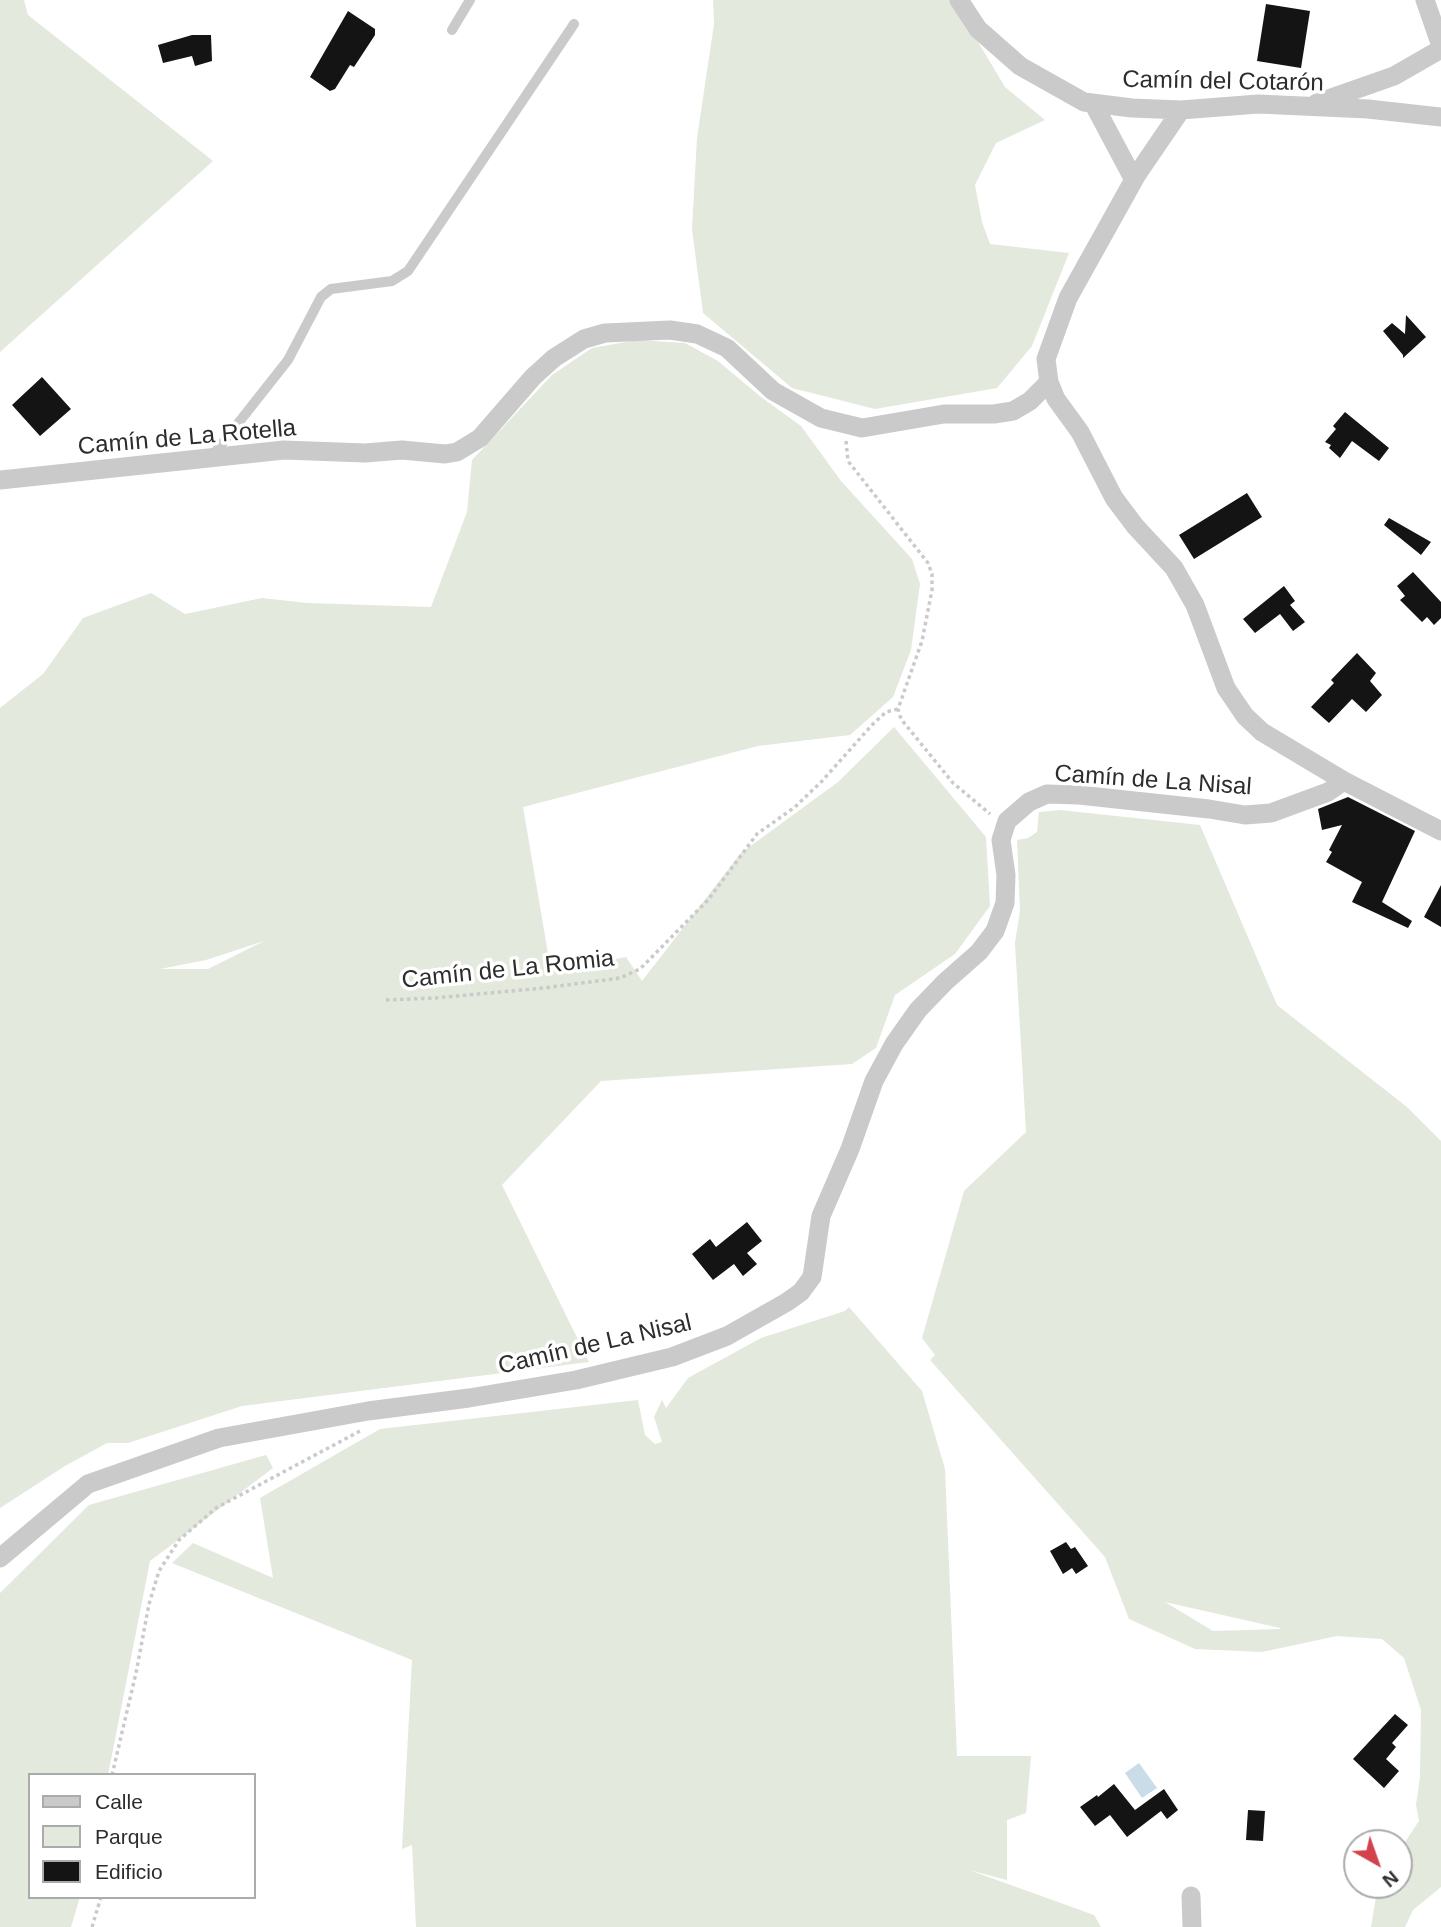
<!DOCTYPE html>
<meta charset="utf-8">
<style>
body{margin:0}
#map{position:relative;width:1441px;height:1927px;overflow:hidden;background:#fff;font-family:Helvetica,sans-serif}
canvas{display:block}
.legend{position:absolute;left:28px;top:1773px;width:228px;height:126px;box-sizing:border-box;background:#fff;border:2px solid #ababab;margin:0;padding:9px 12px;list-style:none;font-size:21px;color:#2d2d2d}
.legend li{display:flex;align-items:center;gap:14px;height:35px}
.legend b{width:35px;border:2px solid #ababab}
.north{position:absolute;left:1343px;top:1829px;width:70px;height:70px;box-sizing:border-box;background:#fff;border:2px solid #ababab;border-radius:50%;rotate:140deg;font-size:19px;font-weight:700;line-height:28px;text-align:center;color:#2d2d2d}
.north::after{content:'';display:block;margin:auto;width:24px;height:32px;background:#d1424d;clip-path:polygon(50% 0,100% 100%,50% 72%,0 100%)}
</style>
<div id="map">
<canvas width="1441" height="1927"></canvas>
<ul class="legend">
<li><b style="height:9px;background:#cacaca"></b>Calle</li>
<li><b style="height:19px;background:#e3e9dc"></b>Parque</li>
<li><b style="height:19px;background:#141414"></b>Edificio</li>
</ul>
<div class="north">N</div>
</div>
<script>
const ctx = document.querySelector('canvas').getContext('2d');
ctx.lineJoin = 'round';
function paint(path, color) {
  ctx.fillStyle = color;
  ctx.fill(path, 'evenodd');
}
function toPath(rows) {
  const path = new Path2D();
  for (const r of rows) {
    path.moveTo(r[0], r[1]);
    for (let i = 2; i < r.length; i += 2) path.lineTo(r[i], r[i + 1]);
  }
  return path;
}
function stroke(path, color, width, dash) {
  ctx.strokeStyle = color;
  ctx.lineWidth = width;
  ctx.lineCap = dash ? 'butt' : 'round';
  ctx.setLineDash(dash || []);
  ctx.stroke(path);
}
function drawText(font, color, halo, rows, align = 'center') {
  ctx.font = font + ' Helvetica,sans-serif';
  ctx.lineWidth = 7;
  ctx.setLineDash([]);
  ctx.textBaseline = 'middle';
  ctx.strokeStyle = halo;
  ctx.fillStyle = color;
  for (const [text, x, y, turn = 0] of rows) {
    ctx.save();
    ctx.translate(x, y);
    ctx.rotate((+turn || 0) * Math.PI / 180);
    ctx.textAlign = isNaN(turn) ? turn : align;
    if (halo) ctx.strokeText(text, 0, 0);
    ctx.fillText(text, 0, 0);
    ctx.restore();
  }
}
const green = toPath([
 [0,0,24,0,28,15,213,161,0,352],
 [713,0,953,0,1005,87,1045,120,996,143,975,185,982,222,990,244,1069,253,1032,346,997,388,875,409,792,388,703,313,692,229,697,138,714,24],
 [637,340,685,343,718,361,761,397,801,426,841,481,912,559,920,584,911,650,893,697,850,735,758,746,523,807,551,971,626,957,642,981,741,853,838,782,894,727,986,837,990,906,955,954,895,995,876,1048,852,1064,601,1081,502,1185,589,1362,242,1406,128,1443,107,1443,65,1466,0,1508,0,708,43,674,83,618,151,593,185,614,262,598,307,603,431,607,467,512,472,460,552,375,592,348],
 [264,941,208,969,160,969,206,960],
 [1060,810,1200,825,1277,1005,1407,1107,1441,1141,1441,1887,1413,1910,1405,1927,1371,1927,1378,1885,1399,1885,1399,1851,1419,1821,1416,1805,1420,1777,1421,1710,1404,1658,1382,1639,1337,1636,1262,1652,1195,1649,1129,1619,1105,1557,930,1360,935,1355,922,1338,964,1191,1026,1132,1015,943,1020,911,1017,840,1028,838,1037,832,1039,812],
 [1165,1602,1280,1628,1280,1629,1213,1631],
 [849,1307,922,1391,945,1469,957,1756,1031,1756,1026,1813,1007,1820,1007,1880,969,1870,1094,1915,1101,1927,416,1927,412,1845,402,1849,412,1660,172,1563,193,1543,273,1578,260,1498,380,1429,638,1400,645,1435,655,1444,662,1442,654,1417,662,1400,666,1408,688,1378,761,1338,845,1311],
 [266,1455,273,1468,150,1561,108,1775,30,1775,30,1897,80,1897,71,1927,0,1927,0,1593,89,1505]
]);
const water = toPath([
 [1139,1763,1157,1788,1142,1798,1125,1773]
]);
const building = toPath([
 [1266,4,1310,11,1301,68,1257,61],
 [348,11,375,29,375,35,354,67,350,65,335,89,330,91,310,77],
 [192,35,211,35,212,61,195,66,192,56,163,63,158,45],
 [1406,315,1426,337,1403,358,1403,355,1383,331,1392,323,1405,334],
 [42,377,71,409,40,436,12,405],
 [1345,412,1389,448,1379,461,1352,441,1340,458,1329,448,1331,445,1325,442,1336,429,1333,426],
 [1247,493,1262,517,1194,559,1179,535],
 [1389,518,1431,542,1421,555,1384,525],
 [1413,572,1441,602,1441,618,1434,625,1427,617,1422,622,1400,600,1405,596,1397,586],
 [1284,586,1295,601,1290,605,1305,622,1293,631,1280,614,1255,633,1243,619],
 [1357,653,1376,673,1370,681,1382,695,1366,712,1352,699,1329,723,1311,707,1334,683,1331,680],
 [1348,797,1415,831,1382,902,1412,921,1408,928,1352,902,1362,882,1326,862,1332,852,1329,850,1342,825,1322,830,1318,809],
 [1441,885,1441,927,1424,917],
 [747,1222,762,1241,747,1253,757,1264,743,1276,734,1264,713,1280,692,1254,710,1239,716,1247],
 [1066,1542,1071,1549,1075,1547,1088,1566,1076,1574,1072,1568,1063,1574,1050,1551],
 [1395,1714,1408,1725,1392,1743,1396,1747,1386,1759,1399,1771,1384,1788,1353,1759],
 [1114,1784,1135,1810,1164,1789,1178,1810,1167,1819,1161,1811,1127,1837,1110,1815,1095,1826,1080,1807,1097,1795,1098,1797],
 [1248,1810,1265,1811,1263,1841,1246,1840]
]);
const path = toPath([
 [846,441,848,461,928,563,932,574,932,590,922,641,898,709,901,719,953,783,990,814],
 [386,1000,435,998,544,988,620,978,640,969,708,900,757,834,795,807,822,781,872,725,886,712,898,709],
 [112,1775,136,1673,149,1604,159,1571,179,1540,216,1508,360,1431],
 [92,1927,101,1897]
]);
const service = toPath([
 [452,30,470,0],
 [213,455,288,360,321,297,331,289,392,281,408,271,574,24]
]);
const minor = toPath([
 [959,0,978,29,1020,66,1084,102,1132,108,1181,110,1258,104,1368,109,1441,117],
 [1425,0,1441,46],
 [1093,103,1134,180],
 [1317,103,1394,76,1441,49],
 [1181,110,1136,176,1068,298,1046,359,1049,382,1056,399,1080,432,1114,498,1135,526,1174,568,1195,605,1226,688,1245,716,1262,732,1344,781,1441,831],
 [0,480,284,450,365,453,402,450,445,454,457,452,480,438,533,377,554,358,584,339,605,333,670,330,697,334,727,348,773,391,821,418,862,428,944,414,994,414,1013,411,1030,401,1049,382],
 [0,1558,88,1484,219,1438,368,1411,469,1398,576,1380,672,1357,727,1336,787,1302,801,1292,812,1277,821,1216,850,1149,874,1081,894,1044,918,1010,945,982,979,952,995,931,1005,903,1006,875,1001,840,1007,821,1029,802,1047,794,1079,795,1209,809,1245,815,1271,813,1328,792,1344,781],
 [1191,1896,1192,1927]
]);
const streetNames = [
 ["Camín del Cotarón",1223,82,1],
 ["Camín de La Rotella",187,438,-5],
 ["Camín de La Nisal",1153,781,4],
 ["Camín de La Romia",508,970,-6],
 ["Camín de La Nisal",595,1345,-13]
];
paint(green, '#e3e9dc');
paint(water, '#cadce7');
paint(building, '#141414');
stroke(path, '#cacaca', 3.5, [3.5, 3.5]);
stroke(service, '#cacaca', 10);
stroke(minor, '#cacaca', 19);
drawText('24px', '#2d2d2d', '#fff', streetNames);
</script>
